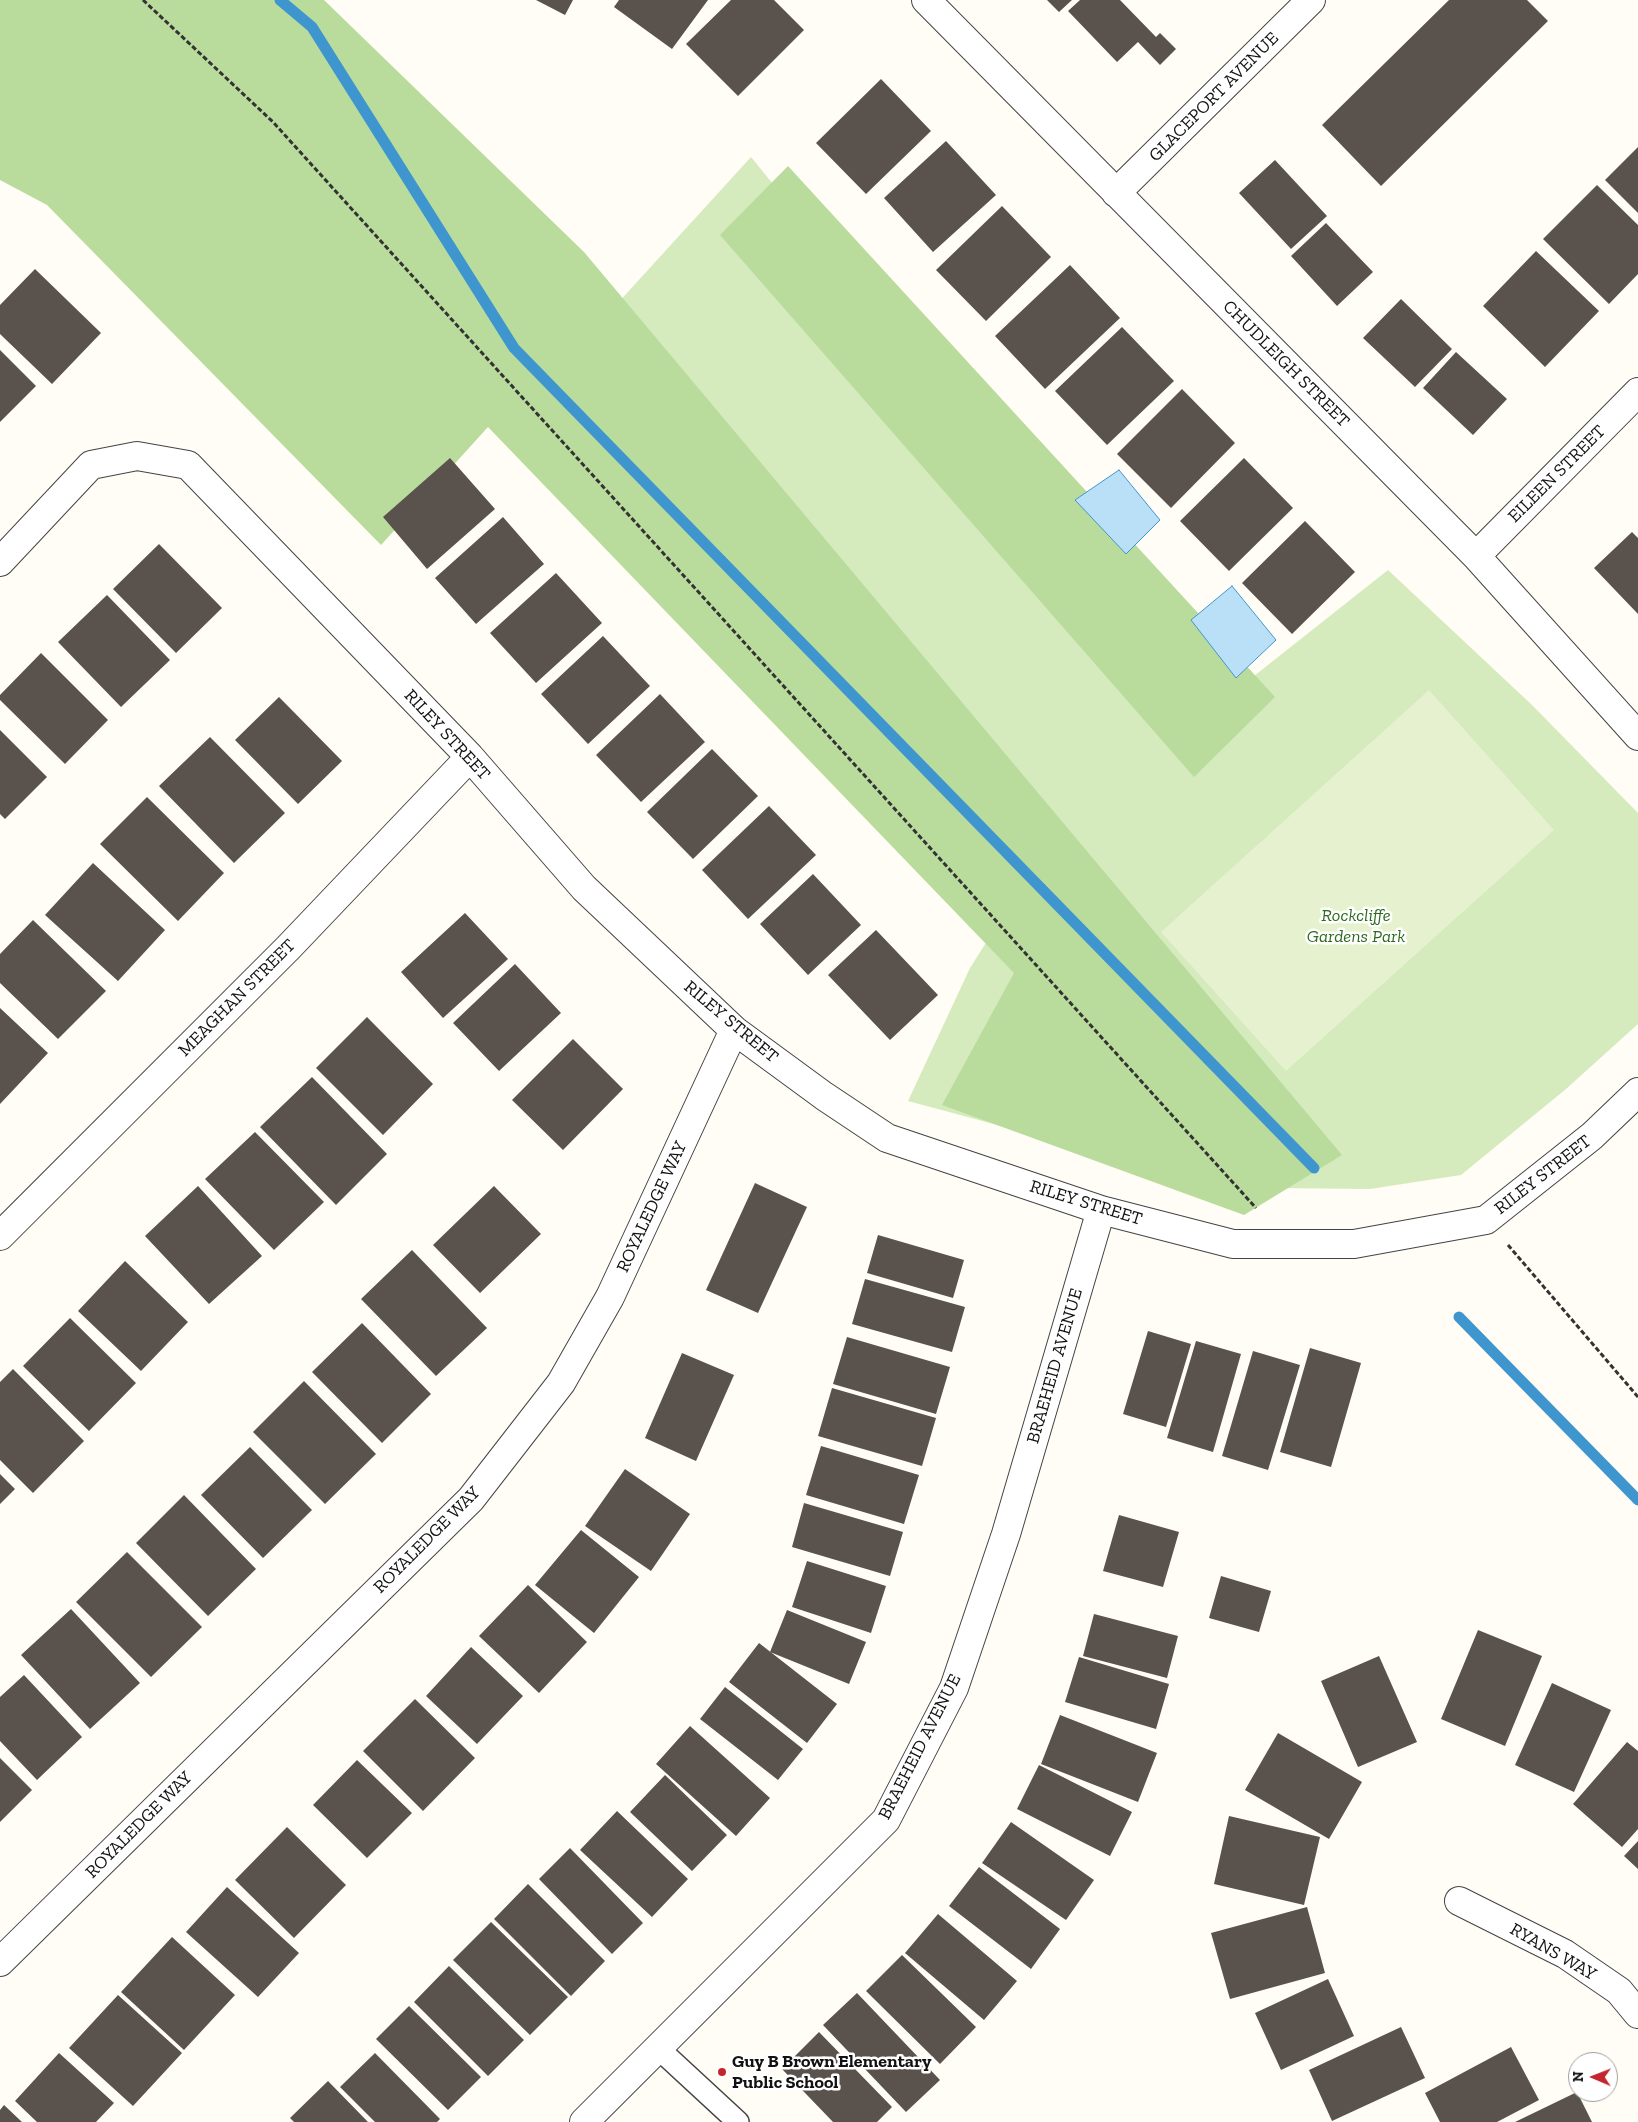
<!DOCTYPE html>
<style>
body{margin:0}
#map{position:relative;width:1638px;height:2122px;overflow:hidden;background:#fffdf5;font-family:"Zilla Slab",serif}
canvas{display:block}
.north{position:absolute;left:1568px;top:2052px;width:50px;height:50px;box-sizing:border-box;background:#fff;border:1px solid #a0a0a0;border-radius:50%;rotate:271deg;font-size:14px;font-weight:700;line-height:20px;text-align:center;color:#111}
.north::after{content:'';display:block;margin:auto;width:18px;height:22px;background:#c4262e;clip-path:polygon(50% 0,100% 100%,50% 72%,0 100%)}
</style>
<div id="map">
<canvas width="1638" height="2122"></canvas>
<div class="north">N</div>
</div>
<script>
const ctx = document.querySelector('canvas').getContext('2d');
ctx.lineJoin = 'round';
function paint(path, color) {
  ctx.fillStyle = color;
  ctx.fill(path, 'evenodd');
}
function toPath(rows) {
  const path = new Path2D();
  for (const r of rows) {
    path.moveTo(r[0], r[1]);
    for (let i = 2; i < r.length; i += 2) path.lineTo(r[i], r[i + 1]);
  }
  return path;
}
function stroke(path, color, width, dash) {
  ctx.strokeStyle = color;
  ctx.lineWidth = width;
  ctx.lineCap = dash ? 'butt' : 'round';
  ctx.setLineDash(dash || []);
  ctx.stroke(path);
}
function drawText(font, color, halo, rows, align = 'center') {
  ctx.font = font + ' "Zilla Slab",serif';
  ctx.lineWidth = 5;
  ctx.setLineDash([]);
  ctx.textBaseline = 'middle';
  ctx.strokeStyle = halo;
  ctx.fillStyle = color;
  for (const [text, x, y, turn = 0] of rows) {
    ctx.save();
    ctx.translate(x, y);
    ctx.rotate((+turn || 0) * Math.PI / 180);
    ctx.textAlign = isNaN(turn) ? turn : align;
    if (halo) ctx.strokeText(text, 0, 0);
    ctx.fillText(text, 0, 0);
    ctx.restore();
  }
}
const green = toPath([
 [751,157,1206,714,1388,570,1532,705,1638,813,1638,1024,1566,1089,1461,1175,1370,1189,1275,1188,1135,1162,908,1101,970,968,989,938,512,419]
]);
const forest = toPath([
 [0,0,324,0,584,252,1342,1155,1244,1215,942,1105,1014,973,488,427,381,545,47,205,0,180],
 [788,166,1275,697,1194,777,720,235]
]);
const pitch = toPath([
 [1429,690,1554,830,1286,1071,1161,932]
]);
const water = toPath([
 [1119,470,1160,520,1126,554,1075,500,1119,470],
 [1232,586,1276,640,1236,678,1191,620,1232,586]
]);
const stream = toPath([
 [280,0,312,27,514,348,1314,1168],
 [1459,1317,1638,1500]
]);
const building = toPath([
 [536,0,573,0,565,15],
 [619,0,708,0,672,49,614,7],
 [731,0,774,0,804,30,738,96,686,44],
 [1047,0,1072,0,1059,12],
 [1080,0,1120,0,1156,37,1160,33,1176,49,1160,65,1138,42,1117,62,1068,11],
 [1449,0,1527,0,1548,21,1381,186,1322,125],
 [881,79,931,131,866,194,816,143],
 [946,141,996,195,933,252,884,198],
 [1638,147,1638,213,1605,180],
 [1275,160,1327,216,1291,249,1239,193],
 [1597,185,1638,225,1638,274,1609,304,1543,239],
 [1002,206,1051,257,986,321,936,270],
 [1326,223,1373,272,1337,306,1291,256],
 [1536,251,1599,311,1545,367,1483,306],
 [1070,265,1120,318,1045,389,995,336],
 [35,269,101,333,52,384,0,334,0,305],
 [1401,299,1452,349,1415,387,1363,338],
 [1122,327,1174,381,1107,445,1055,391],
 [0,350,36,386,0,422],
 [1456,352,1507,399,1473,435,1423,388],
 [1182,389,1235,443,1171,508,1117,454],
 [450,458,495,509,427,569,383,517],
 [1244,458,1293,508,1229,571,1180,521],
 [503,517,544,564,476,624,435,578],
 [1305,521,1355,572,1292,634,1242,583],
 [1632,532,1638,538,1638,614,1594,568],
 [159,544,222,608,176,653,113,589],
 [556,573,602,623,536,683,490,633],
 [107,595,170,660,121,707,58,642],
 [603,636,650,686,588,744,541,694],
 [41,653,108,720,65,764,0,700,0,695],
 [660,694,705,742,641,802,596,755],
 [279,697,342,761,298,804,235,740],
 [0,730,47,777,5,819,0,814],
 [210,737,285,813,234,863,159,786],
 [712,749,758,796,693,859,647,812],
 [147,797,224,873,178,921,100,844],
 [769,806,816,855,748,919,702,870],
 [93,863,165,930,118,981,45,915],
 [813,874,861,925,808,975,760,924],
 [465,913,508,959,443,1018,401,972],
 [33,920,106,991,58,1039,0,983,0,954],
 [876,930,938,995,890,1040,828,975],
 [515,964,561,1013,499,1071,453,1023],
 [0,1008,48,1053,0,1104],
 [367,1017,433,1084,383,1135,316,1068],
 [573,1039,623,1089,563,1150,512,1100],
 [312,1077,387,1154,336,1205,260,1127],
 [255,1132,324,1202,274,1250,205,1179],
 [755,1183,807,1207,758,1313,706,1290],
 [198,1186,262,1256,209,1304,145,1236],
 [494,1186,541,1234,480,1293,433,1245],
 [878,1235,964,1260,953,1298,867,1273],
 [412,1250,487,1328,436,1376,361,1299],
 [125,1261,188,1322,141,1371,78,1311],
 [865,1279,965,1307,952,1352,852,1324],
 [70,1318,136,1383,89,1431,23,1366],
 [362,1323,431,1394,382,1443,312,1372],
 [1148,1331,1191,1344,1166,1427,1123,1414],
 [847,1337,950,1367,936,1414,833,1384],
 [1196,1341,1241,1354,1213,1452,1167,1438],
 [1310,1348,1361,1363,1331,1467,1280,1452],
 [1253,1351,1300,1365,1268,1470,1222,1456],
 [682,1353,734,1375,696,1461,645,1438],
 [13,1369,84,1441,33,1493,0,1460,0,1382],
 [304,1381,376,1454,325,1504,253,1432],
 [832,1388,936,1418,922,1466,818,1436],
 [821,1446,919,1475,904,1524,806,1495],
 [250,1447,312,1510,263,1558,201,1495],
 [625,1469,690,1514,651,1571,585,1526],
 [0,1474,15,1489,0,1504],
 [184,1495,256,1569,208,1616,136,1543],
 [804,1503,903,1532,890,1576,792,1547],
 [1119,1515,1179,1532,1163,1587,1103,1571],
 [581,1530,639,1577,594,1633,535,1585],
 [127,1552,202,1627,151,1677,76,1602],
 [807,1561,886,1586,871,1633,792,1607],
 [1221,1576,1271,1591,1259,1632,1209,1618],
 [528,1585,587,1642,539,1693,479,1636],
 [71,1609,140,1683,90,1729,21,1655],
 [787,1610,866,1642,849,1684,770,1652],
 [1094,1614,1178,1636,1167,1678,1083,1656],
 [1478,1630,1542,1656,1505,1746,1441,1719],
 [759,1643,837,1704,807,1743,729,1682],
 [471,1647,523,1696,477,1744,426,1696],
 [1379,1656,1417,1742,1358,1767,1321,1681],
 [1079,1657,1169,1684,1156,1729,1065,1702],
 [24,1675,82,1737,37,1780,0,1741,0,1697],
 [1552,1683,1611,1710,1574,1792,1515,1765],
 [725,1687,803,1749,778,1780,700,1719],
 [415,1699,475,1758,423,1811,363,1751],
 [1060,1715,1157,1753,1138,1802,1041,1764],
 [690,1726,770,1798,736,1836,656,1764],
 [1278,1733,1362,1782,1329,1839,1245,1790],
 [1627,1742,1638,1751,1638,1829,1622,1847,1573,1804],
 [0,1758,32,1790,0,1822],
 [357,1760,412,1813,367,1858,313,1805],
 [1039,1765,1132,1812,1110,1856,1017,1809],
 [665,1775,727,1835,692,1871,630,1812],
 [617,1811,688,1879,652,1917,580,1850],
 [1229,1816,1320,1837,1304,1905,1214,1884],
 [1011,1822,1094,1880,1066,1920,982,1863],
 [287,1827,346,1885,294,1938,235,1880],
 [1638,1841,1638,1869,1624,1856],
 [570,1848,643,1923,612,1954,539,1879],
 [979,1867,1060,1929,1031,1969,949,1906],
 [528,1884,605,1961,571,1996,494,1919],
 [227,1887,299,1953,258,1997,186,1932],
 [1307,1907,1325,1973,1230,1999,1211,1933],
 [938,1914,1017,1981,984,2020,905,1953],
 [491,1922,568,1997,530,2035,453,1960],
 [172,1937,235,1995,184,2050,121,1992],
 [902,1955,976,2027,940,2064,866,1991],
 [449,1966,524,2040,488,2076,414,2002],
 [1328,1979,1354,2036,1281,2070,1255,2013],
 [857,1993,940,2080,906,2112,823,2025],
 [118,1995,182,2053,133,2106,69,2048],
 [409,2006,481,2077,448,2110,376,2039],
 [1401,2027,1425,2078,1332,2121,1309,2070],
 [819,2032,892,2107,877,2122,833,2122,782,2069],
 [1511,2047,1539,2100,1497,2122,1440,2122,1425,2093],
 [59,2053,114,2103,96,2122,37,2122,15,2101],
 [375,2053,440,2119,437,2122,375,2122,340,2087],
 [328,2081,368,2122,294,2122,290,2118],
 [1577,2092,1592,2122,1515,2122],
 [4,2105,22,2122,0,2122,0,2110]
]);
const path = toPath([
 [143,0,273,122,1256,1208],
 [1508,1245,1638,1397]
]);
const lane = toPath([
 [659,2049,738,2122]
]);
const street = toPath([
 [926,0,1476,556,1638,736],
 [1116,193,1311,0],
 [1476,556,1638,392],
 [0,562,91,465,137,456,188,465,470,757,584,888,734,1030,824,1096,887,1138,1101,1210,1233,1244,1354,1244,1486,1220,1592,1136,1638,1092],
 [0,1236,288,948,470,757],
 [1459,1901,1565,1954,1619,1991,1638,2014],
 [0,1962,471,1499,561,1383,610,1297,734,1030],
 [584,2122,886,1820,954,1688,1006,1534,1101,1210]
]);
const markers = [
 [722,2072,5,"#c4262e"]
];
const streetNames = [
 ["GLACEPORT AVENUE",1214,97,-45],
 ["CHUDLEIGH STREET",1286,364,45],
 ["EILEEN STREET",1557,474,-45],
 ["RILEY STREET",447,735,47],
 ["MEAGHAN STREET",237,998,-45],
 ["RILEY STREET",731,1022,40],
 ["RILEY STREET",1543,1175,-38],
 ["RILEY STREET",1086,1203,17],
 ["ROYALEDGE WAY",652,1207,-65],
 ["BRAEHEID AVENUE",1055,1366,-74],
 ["ROYALEDGE WAY",427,1540,-45],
 ["BRAEHEID AVENUE",920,1747,-63],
 ["ROYALEDGE WAY",139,1825,-45],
 ["RYANS WAY",1553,1952,30]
];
const parkNames = [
 ["Rockcliffe",1356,916],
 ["Gardens Park",1356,937]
];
const poiNames = [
 ["Guy B Brown Elementary",732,2062],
 ["Public School",732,2083]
];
paint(green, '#d5ebbd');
paint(forest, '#b9dc9c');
paint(pitch, '#e6f2cf');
paint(water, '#b9e0f7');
stroke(water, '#3f96cf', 1);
stroke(stream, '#3f96cf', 11);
paint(building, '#5a524d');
stroke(lane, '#444', 24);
stroke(street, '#444', 30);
stroke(path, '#333', 3, [5, 2.5]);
stroke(lane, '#fff', 21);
stroke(street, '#fff', 28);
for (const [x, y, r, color] of markers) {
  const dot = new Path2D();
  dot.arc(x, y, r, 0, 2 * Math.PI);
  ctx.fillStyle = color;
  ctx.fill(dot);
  stroke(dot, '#fff', 2);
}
drawText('18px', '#111', '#fff', streetNames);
drawText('italic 18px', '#2f6b1f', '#fff', parkNames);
drawText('bold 18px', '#111', '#fff', poiNames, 'left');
</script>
